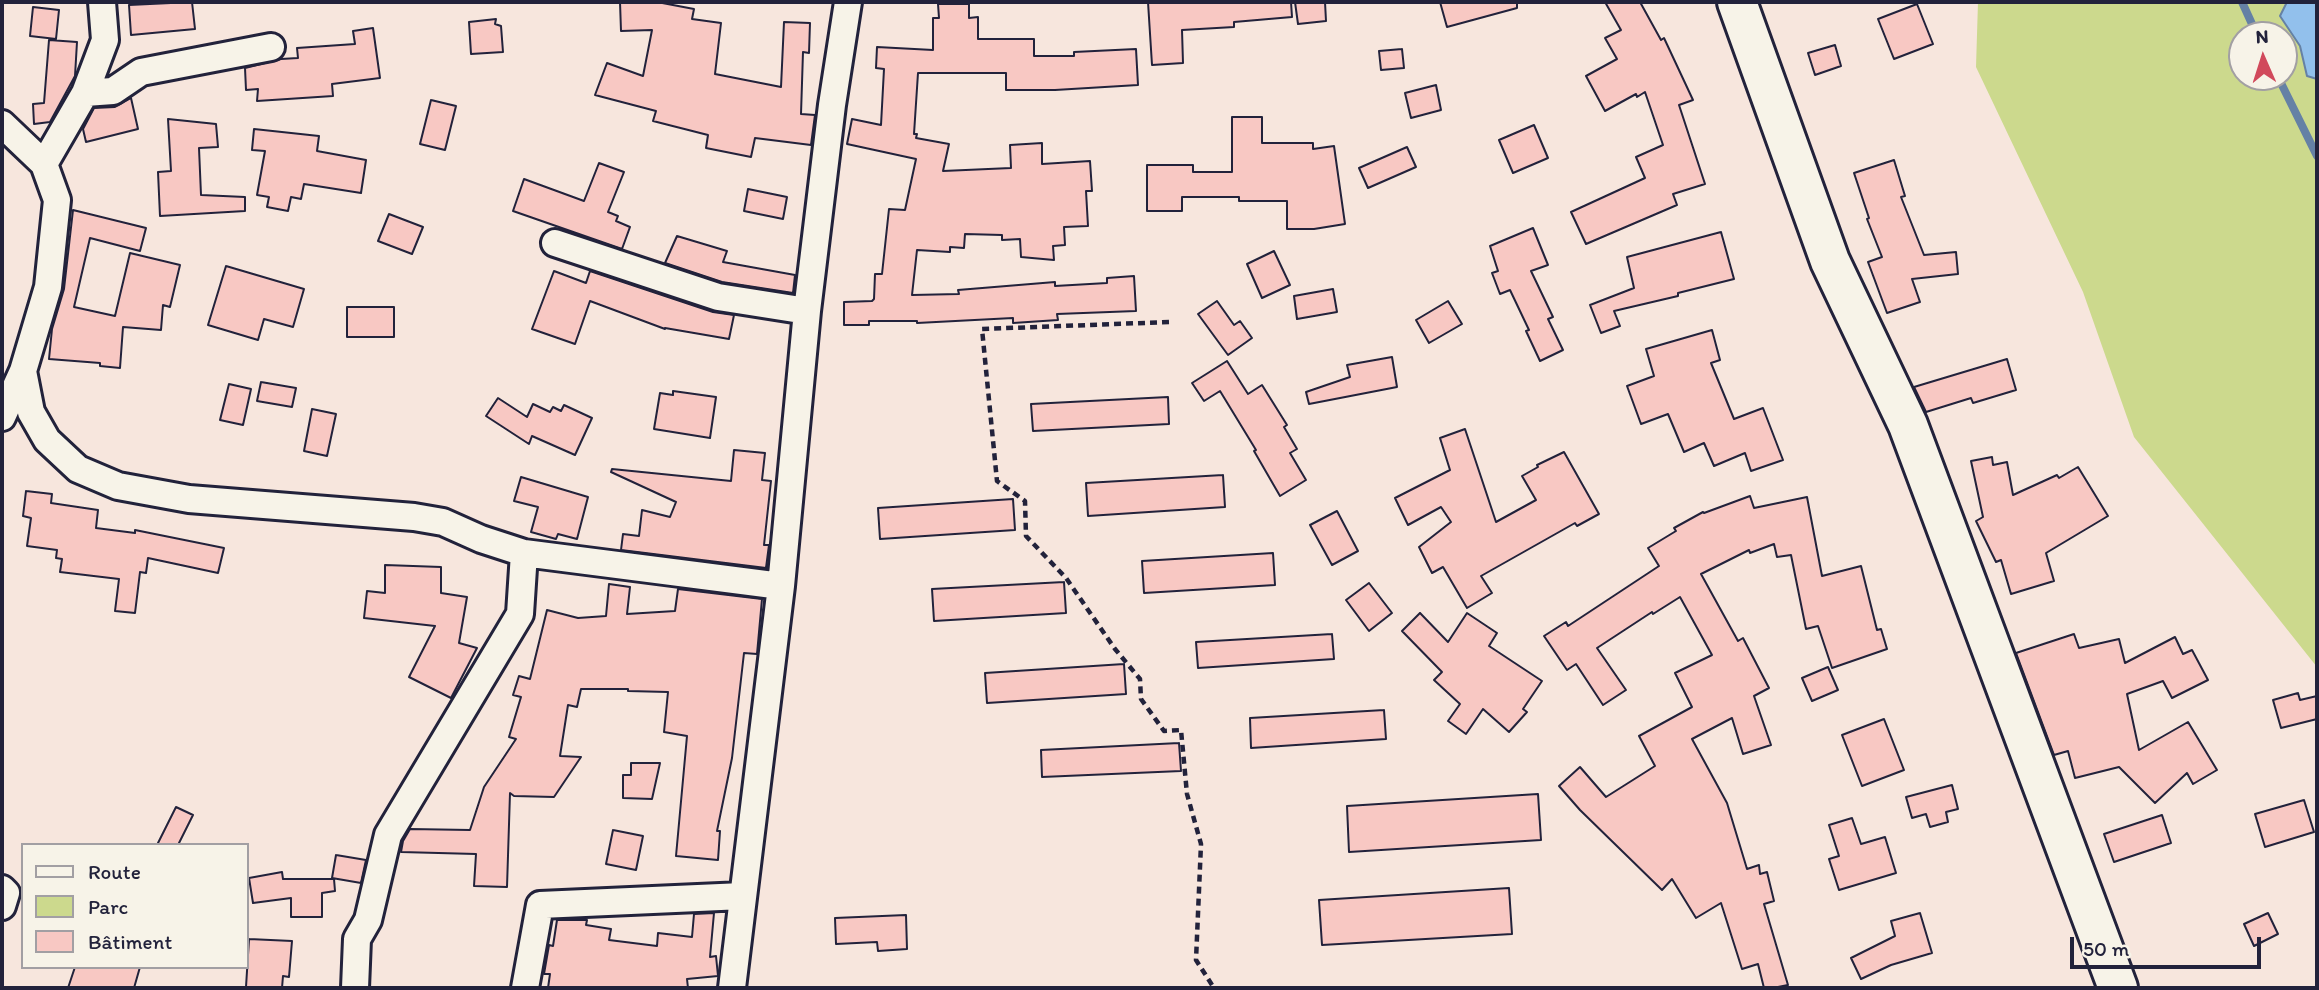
<!DOCTYPE html>
<meta charset="utf-8">
<style>
body{margin:0}
#map{position:relative;width:2319px;height:990px;overflow:hidden;background:#f7e6dd;font-family:Itim,sans-serif}
canvas{display:block}
.frame{position:absolute;inset:0;border:4px solid #22223b;pointer-events:none}
.legend{position:absolute;left:21px;top:843px;width:228px;height:126px;box-sizing:border-box;background:#f7f3e8;border:2px solid #a29fa3;margin:0;padding:9px 12px;list-style:none;font-size:21px;color:#22223b}
.legend li{display:flex;align-items:center;gap:14px;height:35px}
.legend b{width:35px;border:2px solid #a29fa3}
.north{position:absolute;left:2228px;top:21px;width:70px;height:70px;box-sizing:border-box;background:#f7f3e8;border:2px solid #a29fa3;border-radius:50%;rotate:357deg;font-size:19px;font-weight:700;line-height:28px;text-align:center;color:#22223b}
.north::after{content:'';display:block;margin:auto;width:24px;height:32px;background:#d1495b;clip-path:polygon(50% 0,100% 100%,50% 72%,0 100%)}
.scale{position:absolute;left:2070px;top:937px;width:191px;height:32px;box-sizing:border-box;border:4px solid #22223b;border-top:0;padding-left:9px;font-size:21px;line-height:24px;white-space:nowrap;color:#22223b;-webkit-text-stroke:5px #f7f3e8;paint-order:stroke}
</style>
<div id="map">
<canvas width="2319" height="990"></canvas>
<div class="frame"></div>
<ul class="legend">
<li><b style="height:9px;background:#f7f3e8"></b>Route</li>
<li><b style="height:19px;background:#ccd98d"></b>Parc</li>
<li><b style="height:19px;background:#f8c8c3"></b>Bâtiment</li>
</ul>
<div class="north">N</div>
<div class="scale">50 m</div>
</div>
<script>
const ctx = document.querySelector('canvas').getContext('2d');
ctx.lineJoin = 'round';
function paint(path, color) {
  ctx.fillStyle = color;
  ctx.fill(path, 'evenodd');
}
function toPath(rows) {
  const path = new Path2D();
  for (const r of rows) {
    path.moveTo(r[0], r[1]);
    for (let i = 2; i < r.length; i += 2) path.lineTo(r[i], r[i + 1]);
  }
  return path;
}
function stroke(path, color, width, dash) {
  ctx.strokeStyle = color;
  ctx.lineWidth = width;
  ctx.lineCap = dash ? 'butt' : 'round';
  ctx.setLineDash(dash || []);
  ctx.stroke(path);
}
const green = toPath([
 [1978,2,2317,2,2317,667,2134,437,2083,292,1976,67],
 [2242,35,2284,35,2284,77,2242,77]
]);
const water = toPath([
 [2287,2,2317,2,2317,79,2307,76,2300,46,2280,16,2287,2]
]);
const stream = toPath([
 [2242,2,2257,35],
 [2278,77,2317,156]
]);
const building = toPath([
 [192,2,195,29,131,35,129,5,192,2],
 [620,2,657,2,694,9,692,19,721,23,715,74,781,87,784,22,810,23,809,53,803,52,801,114,815,115,811,145,755,138,751,157,706,148,708,135,653,121,656,111,595,95,607,63,643,76,652,30,621,31,620,2],
 [1148,2,1291,2,1292,17,1234,22,1234,27,1182,30,1183,63,1152,65,1148,2],
 [1295,2,1325,2,1326,21,1298,24,1295,2],
 [1440,2,1517,2,1517,8,1447,27,1440,2],
 [1605,2,1640,2,1661,40,1664,38,1693,100,1679,105,1705,184,1673,194,1677,205,1586,244,1571,212,1645,178,1636,157,1663,145,1645,92,1637,97,1636,94,1605,111,1586,76,1617,59,1605,38,1621,30,1605,2],
 [938,4,969,4,969,18,978,17,978,39,1034,39,1034,56,1074,56,1074,52,1136,49,1138,85,1055,90,1006,90,1006,73,918,73,914,134,917,134,916,138,949,144,943,171,1011,168,1010,145,1042,143,1042,164,1090,161,1092,191,1086,191,1088,226,1064,227,1065,245,1053,246,1054,260,1021,257,1020,239,1002,240,1002,235,965,234,964,248,950,247,950,252,917,250,912,295,959,294,958,290,1055,282,1055,286,1107,283,1107,278,1134,276,1136,311,1057,314,1058,320,1013,323,1013,318,917,323,917,321,869,321,869,325,844,325,844,302,872,301,874,299,875,274,882,274,889,209,905,210,916,159,847,144,852,119,881,125,884,69,876,68,877,47,933,50,933,18,939,18,938,4],
 [1917,4,1933,44,1894,59,1878,19,1917,4],
 [33,7,59,10,56,39,30,36,33,7],
 [496,19,495,24,501,26,503,52,471,54,469,22,496,19],
 [373,28,380,78,332,84,333,96,257,101,258,89,246,90,245,68,281,59,298,58,297,48,355,44,353,31,373,28],
 [49,40,77,42,75,76,50,122,34,124,33,104,44,103,49,40],
 [1835,45,1841,66,1815,75,1808,53,1835,45],
 [1402,49,1404,68,1381,70,1379,51,1402,49],
 [1436,85,1441,110,1411,118,1405,93,1436,85],
 [131,98,138,129,86,142,83,129,94,108,115,107,131,98],
 [431,100,456,106,445,150,420,144,431,100],
 [1232,117,1262,117,1262,143,1313,143,1313,149,1334,146,1345,224,1314,229,1287,229,1287,201,1239,201,1239,197,1182,197,1182,211,1147,211,1147,165,1193,165,1193,172,1232,172,1232,117],
 [168,119,216,124,218,147,199,148,201,195,245,197,245,211,160,216,158,172,171,171,168,119],
 [1534,125,1548,158,1513,173,1499,140,1534,125],
 [254,129,319,136,317,151,366,160,361,193,304,184,301,199,291,197,288,211,267,207,269,197,257,195,265,151,252,150,254,129],
 [1407,147,1416,167,1368,188,1359,168,1407,147],
 [1894,160,1905,196,1901,197,1924,255,1956,252,1958,274,1912,279,1920,302,1887,313,1868,262,1882,257,1867,219,1869,218,1854,173,1894,160],
 [599,163,624,172,608,212,618,216,616,221,630,227,622,249,513,211,524,179,584,201,599,163],
 [748,189,787,197,783,219,744,211,748,189],
 [73,210,146,228,140,251,90,238,74,307,115,316,130,253,180,265,170,307,163,305,161,330,123,327,120,368,100,366,100,363,49,359,52,329,64,289,73,210],
 [389,214,423,227,412,254,378,241,389,214],
 [1533,228,1548,265,1531,271,1553,317,1548,319,1563,350,1540,361,1526,331,1529,330,1510,290,1500,294,1492,273,1498,271,1490,246,1533,228],
 [1721,232,1734,279,1678,293,1678,296,1614,311,1620,326,1601,333,1590,305,1634,288,1627,257,1721,232],
 [677,236,727,251,723,262,795,275,793,293,722,282,665,263,677,236],
 [1274,251,1290,285,1262,298,1247,264,1274,251],
 [226,266,304,289,293,327,264,319,258,340,208,325,226,266],
 [554,271,586,283,590,271,713,312,734,315,729,339,665,328,665,329,590,301,575,344,532,329,554,271],
 [1333,289,1337,312,1297,319,1294,296,1333,289],
 [1217,301,1234,325,1240,321,1252,338,1228,355,1198,314,1217,301],
 [1448,301,1462,324,1429,343,1416,320,1448,301],
 [347,307,394,307,394,337,347,337,347,307],
 [1712,330,1720,360,1711,363,1734,419,1763,408,1783,460,1751,471,1745,453,1714,466,1704,443,1684,452,1668,414,1641,424,1627,386,1654,376,1646,349,1712,330],
 [1392,357,1397,387,1309,404,1306,392,1350,377,1347,365,1392,357],
 [2007,359,2016,390,1973,403,1971,398,1926,412,1914,387,2007,359],
 [1227,361,1248,394,1262,385,1287,425,1284,427,1297,449,1290,453,1306,480,1280,496,1254,451,1256,450,1220,391,1204,401,1192,383,1227,361],
 [261,382,296,388,292,407,257,401,261,382],
 [229,384,251,389,243,425,220,420,229,384],
 [673,391,716,397,710,438,654,429,660,393,673,395,673,391],
 [1168,397,1169,424,1033,431,1031,404,1168,397],
 [498,398,527,417,533,404,550,412,553,407,561,411,564,405,592,418,575,455,532,436,529,444,486,416,498,398],
 [312,409,336,414,327,456,304,451,312,409],
 [1465,429,1496,522,1536,500,1522,476,1538,467,1537,465,1564,452,1599,514,1577,526,1575,523,1481,576,1492,593,1467,608,1443,567,1432,573,1419,547,1451,522,1441,507,1408,525,1395,498,1450,470,1440,438,1465,429],
 [734,450,765,453,762,480,771,481,764,545,769,545,766,568,621,550,623,534,639,536,642,510,670,517,676,502,611,472,612,469,731,481,734,450],
 [1992,457,1993,465,2007,462,2013,495,2057,475,2059,478,2078,467,2108,516,2046,553,2054,581,2011,594,2001,560,1996,562,1976,521,1983,517,1971,461,1992,457],
 [1223,475,1225,507,1088,516,1086,483,1223,475],
 [521,477,588,497,577,539,558,534,556,539,531,532,538,507,514,501,521,477],
 [26,491,52,494,51,503,98,510,96,528,135,533,135,530,224,548,218,573,148,558,146,573,140,572,135,613,115,611,119,579,60,572,62,559,56,558,57,550,27,546,31,518,23,516,26,491],
 [1750,496,1754,508,1807,497,1822,576,1861,566,1877,630,1881,629,1887,649,1832,668,1818,626,1806,629,1791,555,1777,557,1774,544,1750,553,1749,550,1701,574,1738,641,1743,638,1769,688,1754,696,1771,745,1743,754,1732,718,1692,739,1727,803,1747,869,1759,865,1760,874,1767,872,1774,901,1764,904,1788,985,1773,988,1764,988,1758,964,1742,969,1721,903,1696,918,1672,879,1662,890,1580,810,1559,786,1580,767,1606,797,1655,766,1639,736,1692,707,1675,673,1712,655,1680,597,1653,614,1652,612,1597,648,1626,690,1603,705,1576,664,1567,670,1544,636,1566,622,1568,626,1659,566,1648,548,1676,531,1674,528,1703,512,1704,513,1750,496],
 [1013,499,1015,530,880,539,878,508,1013,499],
 [1337,511,1358,551,1332,565,1310,525,1337,511],
 [1273,553,1275,585,1144,593,1142,561,1273,553],
 [385,565,441,567,441,593,467,597,459,643,477,648,451,698,409,677,435,626,364,618,367,591,385,593,385,565],
 [1064,582,1066,613,934,621,932,589,1064,582],
 [1369,583,1392,613,1369,631,1346,600,1369,583],
 [609,584,630,587,627,614,675,611,678,589,762,599,757,654,744,653,732,758,717,831,720,831,718,860,676,856,687,736,664,732,668,692,628,691,628,689,581,689,577,707,568,705,560,756,581,757,554,797,514,796,510,793,507,887,474,886,476,854,401,852,403,841,410,829,470,830,484,787,516,739,509,737,521,697,513,695,519,676,530,679,547,610,578,618,606,616,609,584],
 [1420,613,1448,642,1467,613,1497,633,1489,646,1542,681,1523,709,1527,712,1509,732,1483,709,1466,734,1448,721,1460,704,1434,680,1442,672,1402,631,1420,613],
 [1332,634,1334,659,1198,668,1196,642,1332,634],
 [2074,634,2079,648,2119,639,2125,663,2175,637,2183,654,2192,650,2208,680,2172,698,2163,681,2127,694,2139,750,2188,722,2217,770,2193,784,2187,773,2155,803,2119,767,2075,778,2068,751,2054,755,2016,653,2074,634],
 [1124,664,1126,694,987,703,985,673,1124,664],
 [1828,667,1838,690,1812,701,1802,678,1828,667],
 [2298,693,2300,700,2317,696,2317,719,2281,728,2273,700,2298,693],
 [1384,710,1386,739,1251,748,1250,718,1384,710],
 [1884,719,1904,770,1862,786,1842,735,1884,719],
 [1179,743,1181,771,1042,777,1041,750,1179,743],
 [631,763,660,763,652,799,623,798,623,775,631,775,631,763],
 [1952,785,1958,809,1946,812,1948,822,1930,827,1926,814,1912,818,1906,797,1952,785],
 [1538,794,1541,840,1349,852,1347,806,1538,794],
 [2304,800,2314,832,2265,847,2255,814,2304,800],
 [176,807,193,815,178,845,157,845,176,807],
 [2162,815,2171,843,2114,862,2104,834,2162,815],
 [1852,818,1861,844,1885,837,1896,873,1839,890,1829,859,1839,856,1829,825,1852,818],
 [613,830,643,836,636,870,606,864,613,830],
 [336,855,366,860,361,883,332,878,336,855],
 [282,872,283,879,334,879,335,891,322,893,322,917,291,917,291,898,253,903,249,878,282,872],
 [1509,888,1512,934,1322,945,1319,900,1509,888],
 [714,913,710,957,716,956,718,976,687,979,688,988,548,988,550,974,544,974,549,945,553,946,557,920,587,920,586,925,611,929,609,940,657,946,658,933,692,937,694,914,714,913],
 [1920,913,1932,953,1891,965,1861,979,1851,958,1895,936,1891,921,1920,913],
 [2268,913,2278,934,2254,946,2244,924,2268,913],
 [906,915,907,949,878,951,877,942,836,944,835,918,906,915],
 [249,939,292,941,289,977,283,976,282,988,246,987,249,939],
 [75,967,140,967,134,988,68,988,75,967]
]);
const path = toPath([
 [1169,322,982,329,997,481,1025,501,1026,536,1066,578,1115,649,1140,679,1141,699,1164,731,1181,730,1187,794,1201,844,1196,960,1214,988]
]);
const street = toPath([
 [85,93,113,91,141,72,271,47],
 [2,124,44,164,57,200,48,287,23,371,2,417],
 [44,164,85,93,105,40,102,2],
 [555,243,718,297,807,311],
 [23,371,31,412,47,440,78,469,118,486,189,499,414,517,443,522,481,539,524,553,781,586],
 [2,889,6,893,2,906],
 [355,988,357,939,368,920,388,835,520,614,524,553],
 [525,988,540,905,743,896],
 [732,988,781,586,807,311,832,105,848,2]
]);
const secondary = toPath([
 [1737,2,1830,261,1908,425,2118,988]
]);
paint(green, '#ccd98d');
paint(water, '#92c0ec');
stroke(water, '#6581a5', 2);
stroke(stream, '#6581a5', 8);
paint(building, '#f8c8c3');
stroke(building, '#22223b', 2);
stroke(street, '#22223b', 32);
stroke(secondary, '#22223b', 44);
stroke(path, '#22223b', 4.5, [7, 5]);
stroke(street, '#f7f3e8', 26);
stroke(secondary, '#f7f3e8', 38);
</script>
